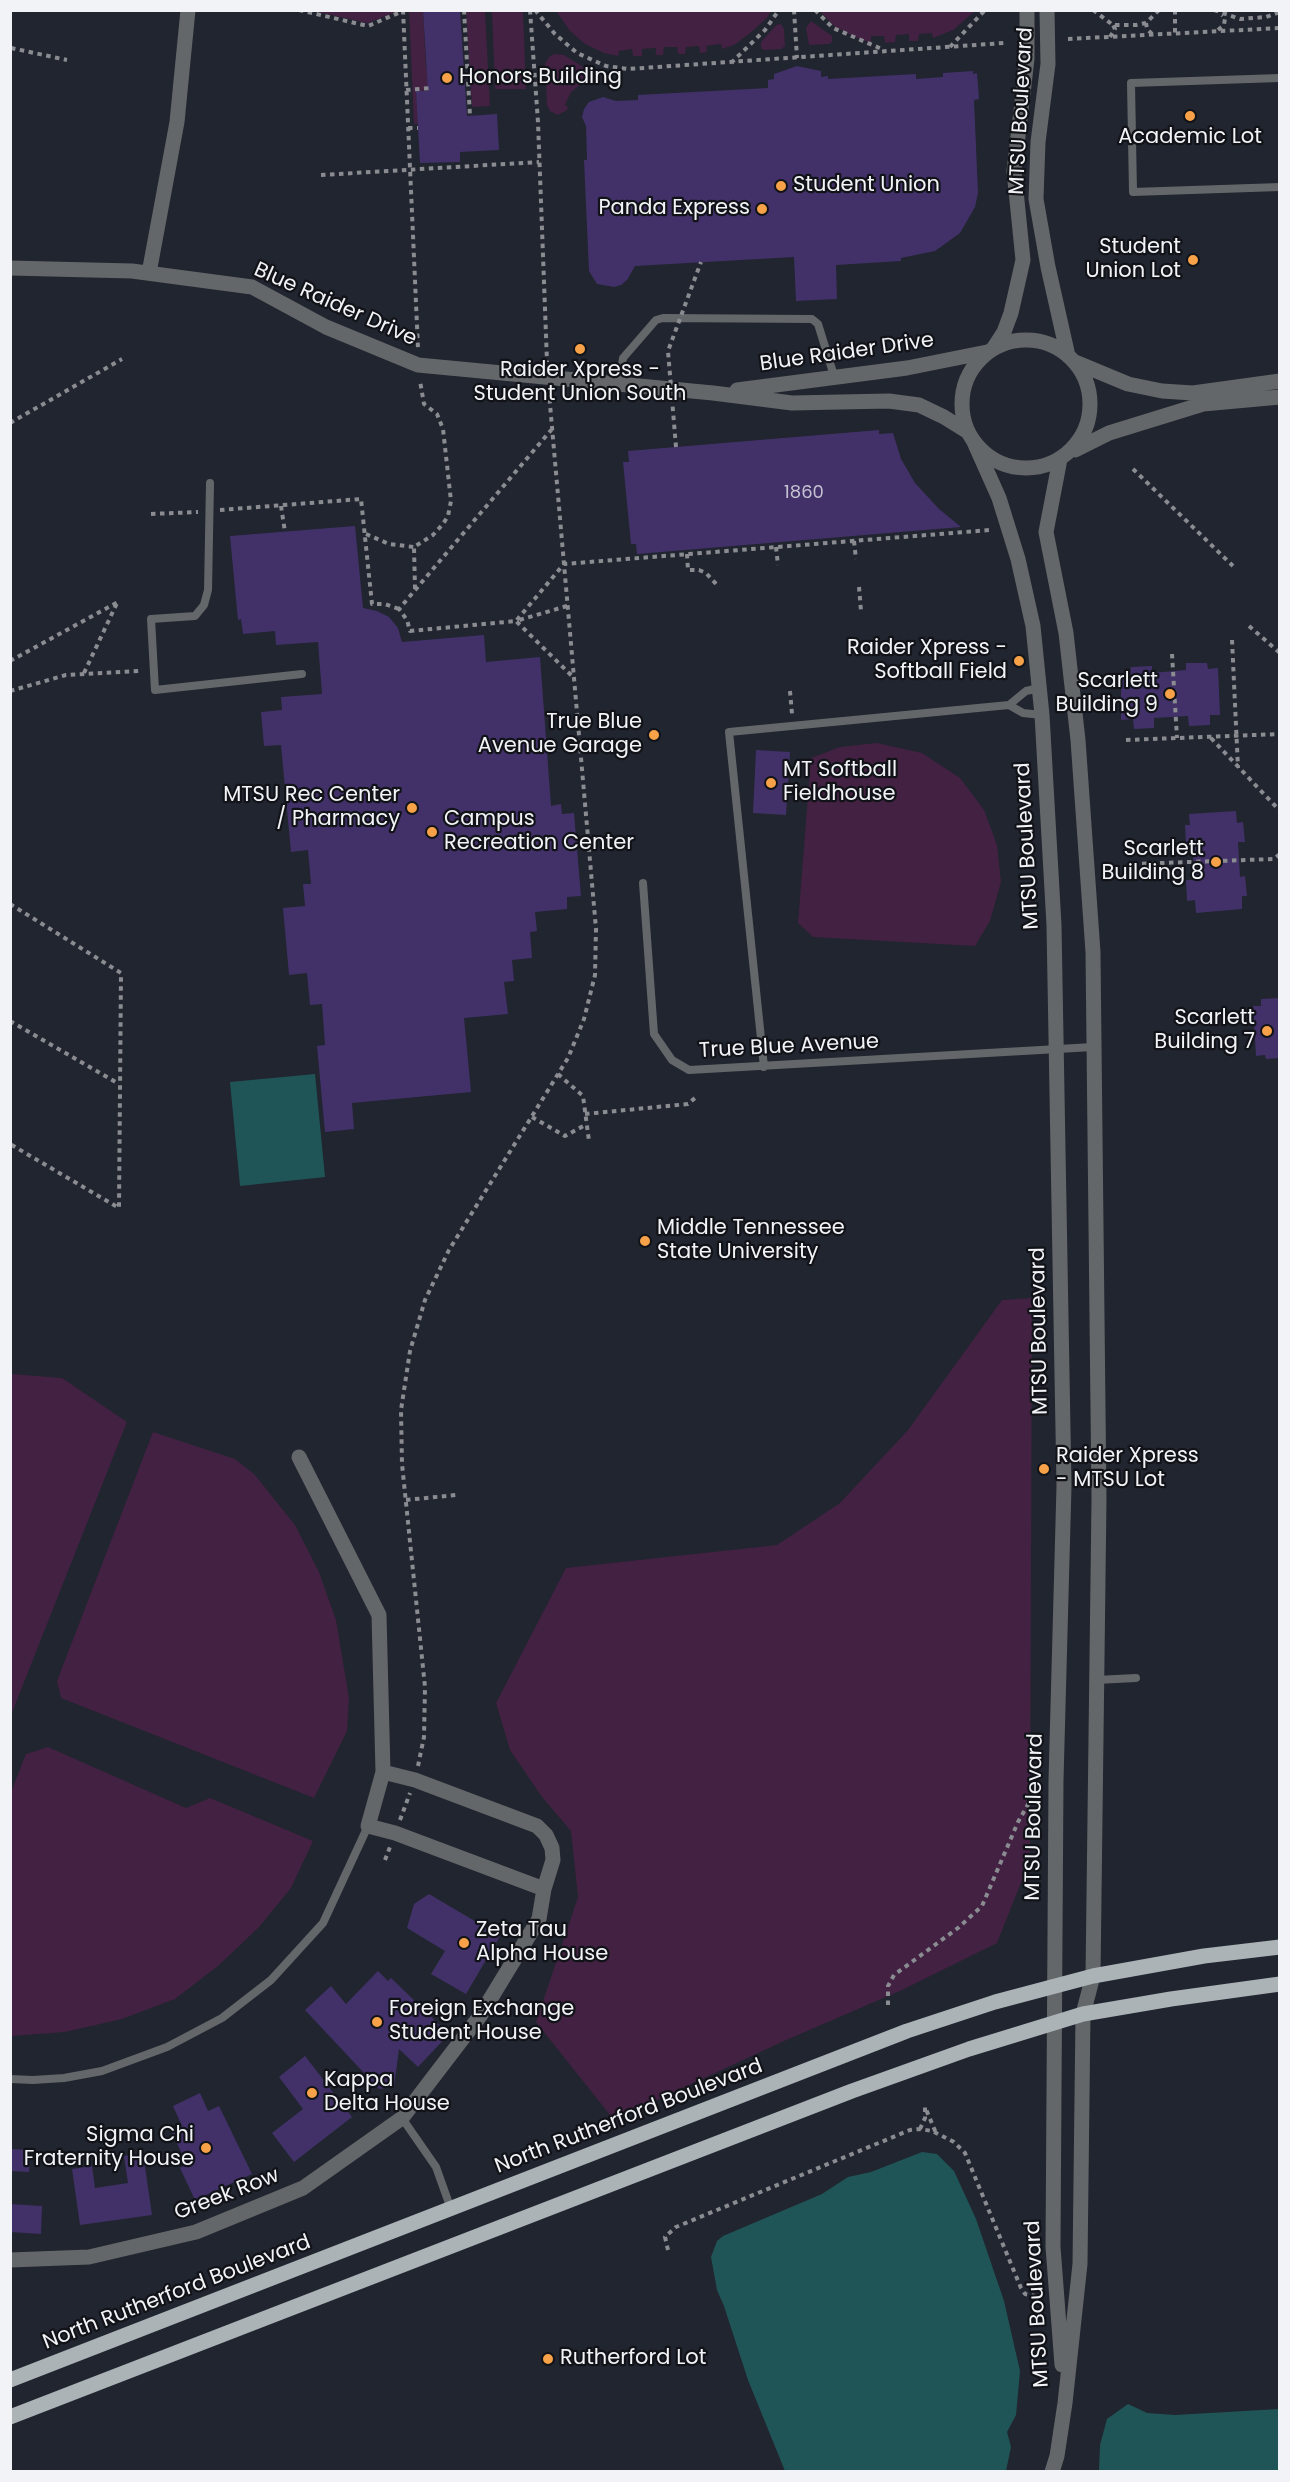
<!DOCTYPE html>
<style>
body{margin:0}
#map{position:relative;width:1290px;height:2482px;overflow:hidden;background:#1a1c21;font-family:Poppins,sans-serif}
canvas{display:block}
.frame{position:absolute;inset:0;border:12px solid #f1f3f7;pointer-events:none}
</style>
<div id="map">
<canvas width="1290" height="2482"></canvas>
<div class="frame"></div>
</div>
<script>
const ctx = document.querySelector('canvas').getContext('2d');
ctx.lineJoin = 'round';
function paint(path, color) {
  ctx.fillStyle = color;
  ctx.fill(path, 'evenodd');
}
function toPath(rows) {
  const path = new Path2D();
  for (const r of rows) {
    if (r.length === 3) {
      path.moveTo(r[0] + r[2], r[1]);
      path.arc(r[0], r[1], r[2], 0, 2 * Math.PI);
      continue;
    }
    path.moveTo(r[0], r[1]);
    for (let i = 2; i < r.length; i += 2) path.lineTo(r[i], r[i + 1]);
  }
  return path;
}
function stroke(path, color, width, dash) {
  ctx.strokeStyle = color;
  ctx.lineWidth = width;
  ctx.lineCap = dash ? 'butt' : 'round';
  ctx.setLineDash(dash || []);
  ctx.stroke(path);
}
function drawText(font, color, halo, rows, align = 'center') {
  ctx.font = font + ' Poppins,sans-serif';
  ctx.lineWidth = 4.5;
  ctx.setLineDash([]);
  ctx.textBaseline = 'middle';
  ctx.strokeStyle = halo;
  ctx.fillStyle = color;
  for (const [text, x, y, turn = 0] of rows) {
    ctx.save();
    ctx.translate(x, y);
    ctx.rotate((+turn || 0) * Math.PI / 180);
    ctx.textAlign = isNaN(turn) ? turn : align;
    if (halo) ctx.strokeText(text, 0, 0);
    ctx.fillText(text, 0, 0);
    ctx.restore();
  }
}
const built = toPath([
 [11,11,1279,11,1279,2471,11,2471]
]);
const green = toPath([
 [313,11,398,11,368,23],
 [409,11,423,11,426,67,431,90,416,92,418,124,414,124],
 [466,11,485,11,490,106,472,107],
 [492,11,523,11,526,89,495,89],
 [556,11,771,11,767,18,749,34,734,45,722,49,721,44,706,46,707,52,700,53,699,46,686,47,685,54,678,54,677,47,664,47,663,55,656,55,656,48,642,49,642,56,633,56,632,49,619,51,618,56,604,53,585,44,570,31],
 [820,11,975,11,953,30,933,38,932,33,919,34,918,41,909,41,909,34,896,35,895,42,885,43,884,36,871,36,871,42,861,40,834,26],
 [811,21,832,36,832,42,829,44,809,45,806,28],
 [781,24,784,29,785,46,781,49,764,50,761,48,761,42,776,25],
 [554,54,564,55,591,72,593,77,589,83,587,81,582,83,571,92,565,105,568,107,567,110,558,115,550,111,547,105,545,64,549,57],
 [877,743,922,753,960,778,984,810,997,845,1001,882,990,921,975,946,813,937,798,923,811,758,840,747],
 [1032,1298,1030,1860,997,1943,902,1990,784,2041,614,2120,536,2022,578,1897,571,1831,542,1797,510,1750,496,1703,566,1568,777,1545,840,1503,908,1430,1002,1300],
 [11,1374,62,1378,127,1422,11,1715],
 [153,1432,235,1459,255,1475,295,1525,319,1572,336,1620,349,1698,347,1731,314,1798,61,1698,57,1681],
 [48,1747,186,1808,210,1798,313,1841,291,1888,259,1927,218,1966,175,1999,122,2019,65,2032,11,2036,11,1792,26,1754]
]);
const water = toPath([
 [315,1074,325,1177,240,1186,230,1082],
 [922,2152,937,2154,954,2171,976,2219,1004,2301,1020,2371,1016,2415,1007,2432,1011,2447,1006,2471,785,2471,748,2380,724,2306,717,2290,711,2257,717,2241,723,2236,822,2194,848,2177,871,2172],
 [1128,2404,1147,2413,1175,2415,1279,2409,1279,2471,1099,2471,1100,2445,1107,2419]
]);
const building = toPath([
 [423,10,460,10,467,116,497,114,499,150,460,152,460,162,420,163,416,91,428,91],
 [797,66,821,71,821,77,828,76,828,79,916,74,916,79,943,77,943,73,973,71,973,74,977,73,979,99,974,100,978,193,975,207,960,233,935,251,901,258,901,261,836,265,837,299,796,301,794,257,635,266,627,280,621,285,614,287,597,284,589,271,584,160,587,160,586,126,582,117,584,109,589,102,603,97,616,101,638,100,638,95,768,88,768,80,774,79,774,74],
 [879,430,879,434,893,433,901,459,915,483,939,509,961,527,637,554,636,544,631,544,623,462,629,462,628,451],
 [355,526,363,608,377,611,389,617,398,628,402,642,484,635,486,662,540,657,551,806,561,804,562,814,574,813,581,896,567,897,567,909,535,912,537,931,530,932,532,958,512,960,514,981,504,982,508,1014,464,1018,471,1092,352,1103,354,1129,325,1132,317,1046,325,1045,322,1004,310,1005,307,973,289,975,283,908,305,906,303,884,311,884,308,850,291,852,281,745,264,746,261,712,282,710,281,697,322,694,318,642,276,645,275,631,243,634,241,619,238,620,230,536],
 [1186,663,1207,663,1208,669,1218,668,1220,715,1210,715,1210,725,1189,726,1188,716,1154,718,1154,728,1134,729,1133,719,1121,720,1121,674,1130,674,1131,667,1152,666,1152,673,1186,670],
 [756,750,790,752,786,815,753,813],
 [1236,811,1237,823,1243,822,1245,842,1238,842,1240,877,1245,876,1247,896,1242,896,1242,909,1196,913,1195,900,1187,901,1186,880,1195,880,1192,844,1186,844,1185,825,1190,825,1189,814],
 [1280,998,1280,1058,1266,1059,1265,1055,1256,1056,1253,1006,1261,1006,1261,999],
 [429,1894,500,1936,466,1994,431,1974,445,1951,407,1928,414,1904],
 [378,1971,388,1981,391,1978,449,2034,418,2067,399,2049,394,2087,379,2089,305,2010,331,1986,346,2004],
 [305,2056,352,2117,294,2162,272,2133,303,2109,279,2077],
 [200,2093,208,2111,219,2106,252,2174,195,2200,180,2168,187,2164,171,2131,182,2126,173,2106],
 [10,2149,30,2150,29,2172,10,2171],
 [143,2153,152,2215,80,2225,72,2169,92,2166,95,2188,128,2183,124,2156],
 [10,2204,42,2206,41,2234,10,2232]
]);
const path = toPath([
 [299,10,368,26,403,11],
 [403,10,418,348],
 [464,10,470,116],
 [530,10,538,122,547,362],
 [535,10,555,34,577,53,606,66,628,69,1004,43],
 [794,10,797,58],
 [815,10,833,28,884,50],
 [1093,10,1113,25,1136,25,1146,23],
 [1175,10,1175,34],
 [1214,10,1240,19,1266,17,1280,12],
 [1218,30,1224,25,1225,18,1222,15],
 [1152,34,1147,29,1146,23,1159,10],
 [1110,37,1115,29,1113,25],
 [1068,39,1280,28],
 [950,47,985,10],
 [11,48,67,60],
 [731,63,765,30,779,10],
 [406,90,431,88],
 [408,128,418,128],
 [321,175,539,162],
 [10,423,122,359],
 [552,429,399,609,407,620,410,631,516,621,564,564,990,530],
 [1133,469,1233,566],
 [281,506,285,532],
 [220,510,361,499,372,604,385,604,399,609],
 [151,514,198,512],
 [366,534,389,544,414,547],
 [854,541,856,559],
 [776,547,778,565],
 [687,554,688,570,699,570,706,573,718,586],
 [859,587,861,611],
 [415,589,414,547,433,535,443,524,448,516,451,501,443,429,437,414,424,404,420,381],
 [567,606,516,621,573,677],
 [1249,626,1280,653],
 [1232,640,1238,768],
 [1172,654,1177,738],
 [10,661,118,602],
 [84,673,117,603],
 [10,691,66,675,139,671],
 [790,691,792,714],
 [1211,738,1280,811],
 [1126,740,1280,734],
 [1133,864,1274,859,1280,854],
 [10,904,121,973,119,1208,10,1144],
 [10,1021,119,1084],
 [558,1074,583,1096,589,1141],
 [585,1114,688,1104,695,1098],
 [532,1117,565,1136,587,1124],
 [406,1500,456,1495],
 [418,1766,424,1737,425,1687,402,1464,401,1410,410,1351,425,1300,449,1250,568,1058,584,1019,595,975,596,929,549,393],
 [400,1820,410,1793],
 [385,1860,390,1847],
 [888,2005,888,1986,894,1975,958,1928,982,1906,1018,1822,1038,1787],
 [920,2129,925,2118,925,2107,936,2133],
 [668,2250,665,2237,676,2227,910,2130,920,2129,932,2131,954,2142,965,2153,1021,2288,1025,2294,1040,2297]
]);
const lane = toPath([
 [1280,78,1131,83,1133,192,1280,187],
 [619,384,623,358,656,320,663,318,812,319,818,324,835,379],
 [210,483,208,590,204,605,195,616,151,619,155,690,302,674],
 [1039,688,1026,691,1009,705,1023,713,1042,715],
 [643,883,654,1034,672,1060,689,1070,1093,1047],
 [764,1067,729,732,1009,705],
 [1096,1680,1136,1678],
 [10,2079,33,2080,64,2078,102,2071,167,2047,222,2018,271,1980,323,1923,368,1826],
 [402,2118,436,2167,451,2209]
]);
const street = toPath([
 [1047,10,1048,64,1038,142,1036,199,1048,267,1068,356],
 [10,268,132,271,252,287,326,327,418,365,713,393,792,403,889,401,919,405,944,417,968,432],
 [149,273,177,122,188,10],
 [1026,404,64],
 [993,349,1004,332,1011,313,1023,260,1014,171,1027,59,1027,10],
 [1075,362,1128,384,1162,391,1193,393,1280,381],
 [737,390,907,368,987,352],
 [974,442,999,498,1018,559,1033,626,1042,715,1054,925,1064,1486,1056,1780,1053,2247,1062,2365],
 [1075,450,1109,433,1203,404,1280,397],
 [299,1457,379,1615,383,1772],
 [10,2260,89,2257,196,2232,303,2188,402,2118,480,2016,539,1919,544,1889,553,1860,552,1848,546,1835,537,1826,415,1780,383,1772,368,1826,395,1833,544,1889],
 [1052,2472,1057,2456,1065,2403,1080,2264,1083,2014,1093,1976,1099,1499,1093,952,1078,740,1066,633,1046,532,1060,459]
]);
const primary = toPath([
 [10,2380,907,2031,995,2002,1093,1976,1204,1956,1280,1947],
 [10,2417,852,2091,969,2049,1083,2014,1171,1999,1280,1984]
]);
const pathBridge = toPath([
 [676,447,668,351,701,262]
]);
const markers = [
 [447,78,6,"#f7a248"],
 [1190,116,6,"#f7a248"],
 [781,186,6,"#f7a248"],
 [762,209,6,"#f7a248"],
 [1193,260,6,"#f7a248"],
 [580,349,6,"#f7a248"],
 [1019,661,6,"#f7a248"],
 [1170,694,6,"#f7a248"],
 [654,735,6,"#f7a248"],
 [771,783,6,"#f7a248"],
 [412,808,6,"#f7a248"],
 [432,832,6,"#f7a248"],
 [1216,862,6,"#f7a248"],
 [1267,1031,6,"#f7a248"],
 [645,1241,6,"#f7a248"],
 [1044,1469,6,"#f7a248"],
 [464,1943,6,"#f7a248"],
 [377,2022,6,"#f7a248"],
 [312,2093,6,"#f7a248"],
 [206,2148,6,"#f7a248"],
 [548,2359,6,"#f7a248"]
];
const numberNames = [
 ["1860",804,493]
];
const poiNames = [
 ["Honors Building",459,78],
 ["Academic Lot",1190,138,"center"],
 ["Student Union",793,186],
 ["Panda Express",750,209,"right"],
 ["Student",1181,248,"right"],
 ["Union Lot",1181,272,"right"],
 ["Raider Xpress -",580,371,"center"],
 ["Student Union South",580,395,"center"],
 ["Raider Xpress -",1007,649,"right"],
 ["Softball Field",1007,673,"right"],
 ["Scarlett",1158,682,"right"],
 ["Building 9",1158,706,"right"],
 ["True Blue",642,723,"right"],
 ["Avenue Garage",642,747,"right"],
 ["MT Softball",783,771],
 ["Fieldhouse",783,795],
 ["MTSU Rec Center",400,796,"right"],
 ["/ Pharmacy",400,820,"right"],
 ["Campus",444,820],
 ["Recreation Center",444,844],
 ["Scarlett",1204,850,"right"],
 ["Building 8",1204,874,"right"],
 ["Scarlett",1255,1019,"right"],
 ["Building 7",1255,1043,"right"],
 ["Middle Tennessee",657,1229],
 ["State University",657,1253],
 ["Raider Xpress",1056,1457],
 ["- MTSU Lot",1056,1481],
 ["Zeta Tau",476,1931],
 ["Alpha House",476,1955],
 ["Foreign Exchange",389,2010],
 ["Student House",389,2034],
 ["Kappa",324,2081],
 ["Delta House",324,2105],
 ["Sigma Chi",194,2136,"right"],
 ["Fraternity House",194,2160,"right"],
 ["Rutherford Lot",560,2359]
];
const streetNames = [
 ["MTSU Boulevard",1022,111,-87],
 ["Blue Raider Drive",335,305,24],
 ["Blue Raider Drive",847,353,-8],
 ["MTSU Boulevard",1028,846,-93],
 ["True Blue Avenue",789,1047,-3],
 ["MTSU Boulevard",1040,1331,-91],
 ["MTSU Boulevard",1035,1817,-89],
 ["North Rutherford Boulevard",629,2117,-21],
 ["Greek Row",227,2195,-21],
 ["North Rutherford Boulevard",177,2293,-21],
 ["MTSU Boulevard",1038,2304,-93]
];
paint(built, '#20252f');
paint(green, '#422142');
paint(water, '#205558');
paint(building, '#423168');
stroke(path, '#8a8c91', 4, [4.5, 4.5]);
stroke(lane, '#646769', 8);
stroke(street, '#646769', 15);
stroke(primary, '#acb3b7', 15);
stroke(pathBridge, '#8a8c91', 4, [4.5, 4.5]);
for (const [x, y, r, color] of markers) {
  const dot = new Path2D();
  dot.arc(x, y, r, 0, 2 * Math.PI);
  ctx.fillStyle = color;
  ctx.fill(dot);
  stroke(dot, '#111318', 2);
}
drawText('18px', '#c5c2d3', null, numberNames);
drawText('21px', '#f1f3f7', '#111318', poiNames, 'left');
drawText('21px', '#f1f3f7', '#111318', streetNames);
</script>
